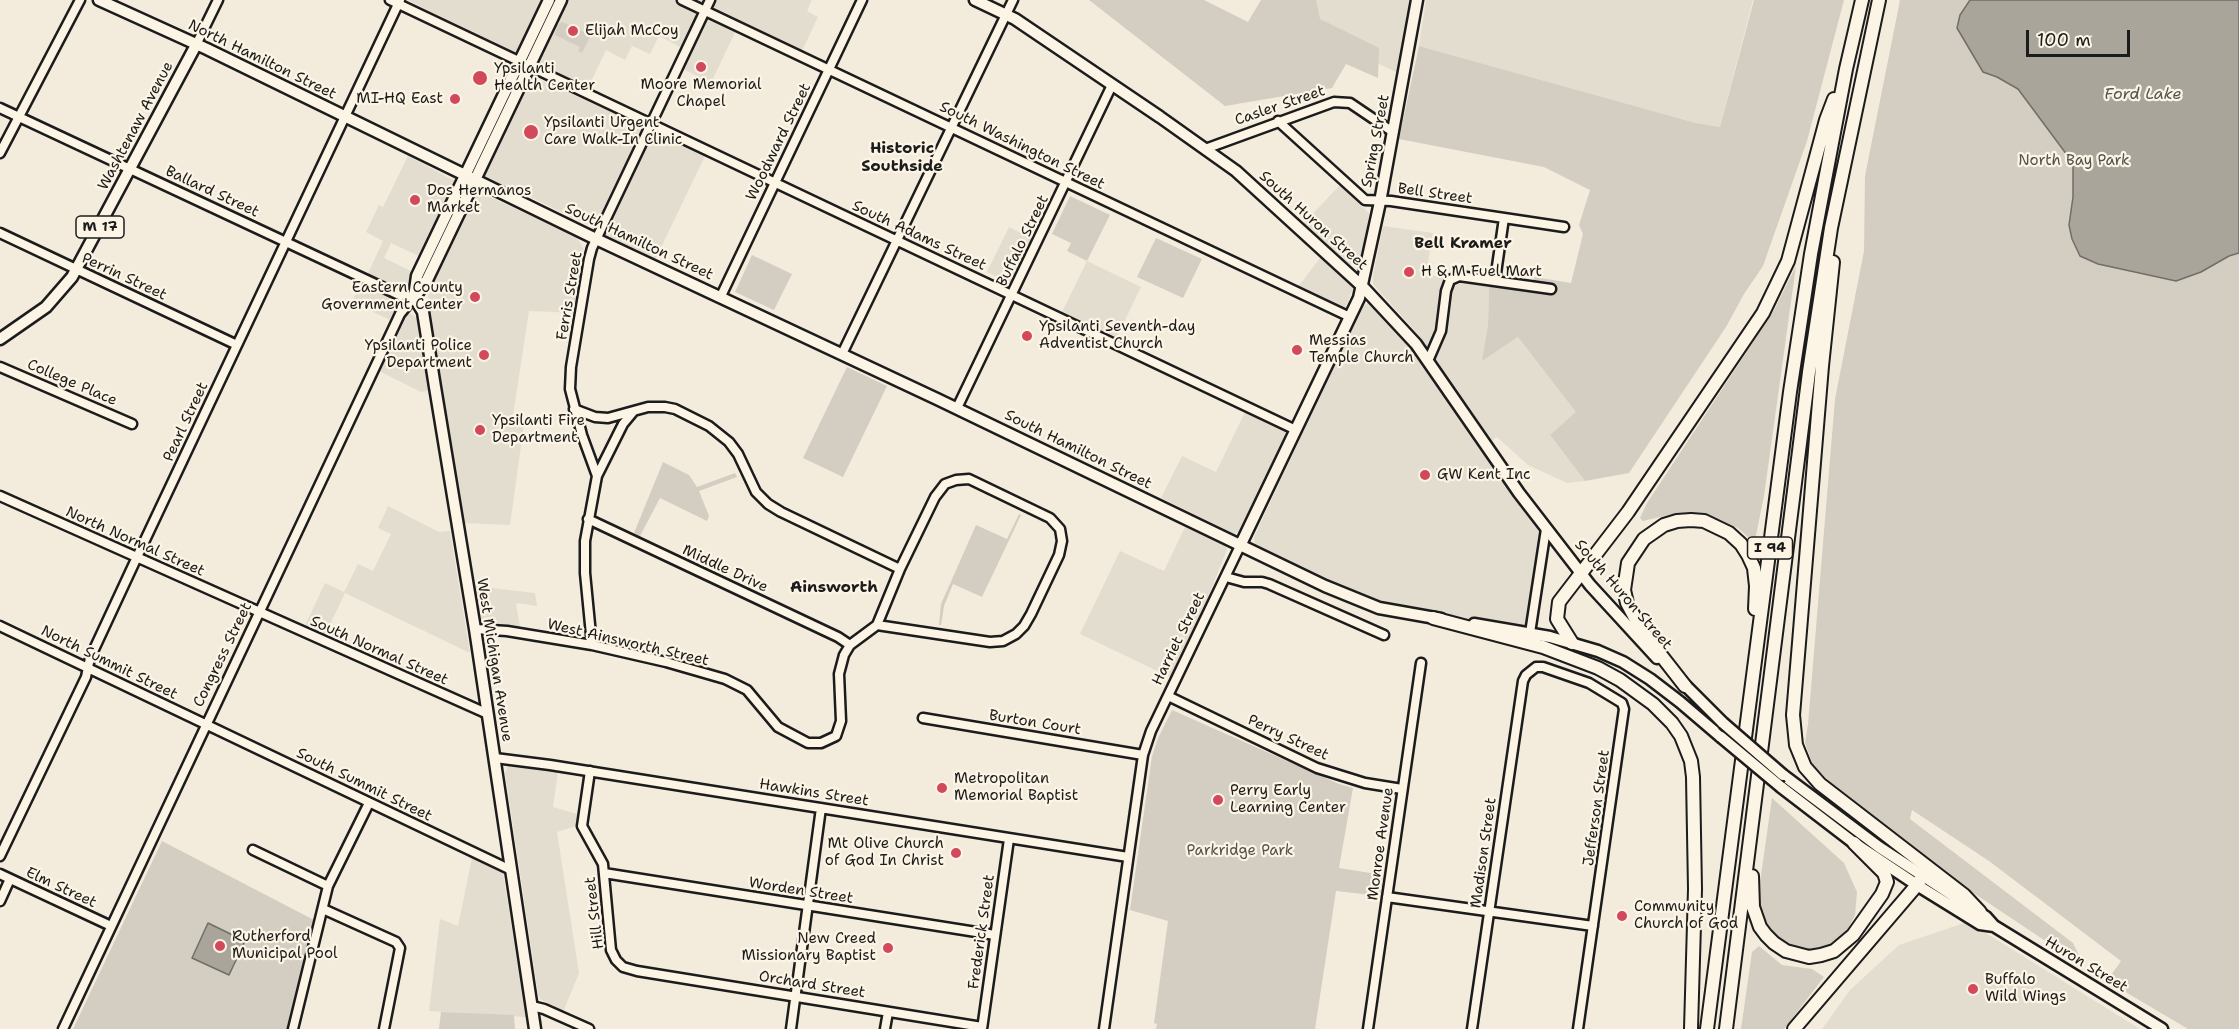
<!DOCTYPE html>
<style>
body{margin:0}
#map{position:relative;width:2239px;height:1029px;overflow:hidden;background:#f3ecdd;font-family:"Shantell Sans",sans-serif}
canvas{display:block}
.scale{position:absolute;left:2026px;top:30px;width:104px;height:27px;box-sizing:border-box;border:3px solid #1c1c1c;border-top:0;padding-left:8px;font-size:18px;line-height:21px;white-space:nowrap;color:#1c1c1c;-webkit-text-stroke:4px #fcf5e5;paint-order:stroke}
</style>
<div id="map">
<canvas width="2239" height="1029"></canvas>
<div class="scale">100 m</div>
</div>
<script>
const ctx = document.querySelector('canvas').getContext('2d');
ctx.lineJoin = 'round';
function paint(path, color) {
  ctx.fillStyle = color;
  ctx.fill(path, 'evenodd');
}
function toPath(rows) {
  const path = new Path2D();
  for (const r of rows) {
    path.moveTo(r[0], r[1]);
    for (let i = 2; i < r.length; i += 2) path.lineTo(r[i], r[i + 1]);
  }
  return path;
}
function stroke(path, color, width, dash) {
  ctx.strokeStyle = color;
  ctx.lineWidth = width;
  ctx.lineCap = dash ? 'butt' : 'round';
  ctx.setLineDash(dash || []);
  ctx.stroke(path);
}
function drawText(font, color, halo, rows, align = 'center') {
  ctx.font = font + ' "Shantell Sans",sans-serif';
  ctx.lineWidth = 4.5;
  ctx.setLineDash([]);
  ctx.textBaseline = 'middle';
  ctx.strokeStyle = halo;
  ctx.fillStyle = color;
  for (const [text, x, y, turn = 0] of rows) {
    ctx.save();
    ctx.translate(x, y);
    ctx.rotate((+turn || 0) * Math.PI / 180);
    ctx.textAlign = isNaN(turn) ? turn : align;
    if (halo) ctx.strokeText(text, 0, 0);
    ctx.fillText(text, 0, 0);
    ctx.restore();
  }
}
const built = toPath([
 [407,0,542,0,519,50,514,52],
 [567,0,704,0,682,48,659,36,650,54,632,46,625,60,606,50,588,88,541,65,538,61,556,20],
 [716,0,812,0,807,11,818,17,802,51,740,22,711,83,683,69],
 [1310,0,1409,0,1396,72,1298,26],
 [1426,0,1753,0,1720,127,1696,123,1419,46],
 [533,76,705,156,655,260,607,238,590,226,522,193,497,185,483,178,530,78],
 [408,156,455,181,421,257,391,243,384,258,413,272,390,320,352,302,360,283,363,284,383,241,366,232,379,205,383,207],
 [1340,185,1369,213,1363,256,1354,264,1348,265,1342,261,1303,224],
 [479,192,577,237,583,248,576,313,529,311,512,422,524,424,510,525,464,523,428,296,474,196],
 [1383,226,1433,233,1426,275,1489,283,1488,325,1483,360,1518,337,1577,412,1550,435,1585,481,1567,483,1528,465,1497,437,1490,442,1438,363,1414,330,1373,284,1373,275],
 [1009,227,1033,239,1011,284,987,272],
 [1321,257,1354,286,1345,309,1297,288],
 [1087,261,1141,287,1116,339,1061,314],
 [1369,302,1409,345,1539,530,1540,551,1528,623,1525,626,1506,626,1376,601,1337,586,1255,547,1254,537,1362,307],
 [409,313,416,317,428,391,421,392,379,371,404,317],
 [1246,410,1284,428,1286,434,1240,531,1235,534,1161,498,1182,456,1216,472],
 [388,506,439,532,450,531,470,653,345,593,324,637,304,628,325,583,344,592,358,564,373,571,391,534,378,528],
 [1185,527,1225,546,1227,549,1209,595,1170,677,1080,634,1120,551,1164,571],
 [474,586,535,593,537,606,516,603,520,628,481,622],
 [513,764,558,771,553,807,577,814,576,826,557,832,579,973,563,1012,540,999,538,994,505,773,508,766],
 [472,858,503,873,526,1017,429,1011,440,919,458,926],
 [1967,922,1994,938,2140,1029,1822,1029,1850,990,1899,945]
]);
const green = toPath([
 [1089,0,1204,0,1248,22,1261,0,1316,0,1320,19,1379,48,1378,78,1346,64,1332,88,1225,106],
 [1754,0,1844,0,1807,141,1763,266,1744,294,1726,327,1629,473,1585,481,1550,435,1576,412,1518,337,1482,361,1488,325,1489,283,1531,289,1534,277,1571,283,1583,234,1579,225,1590,190,1544,167,1399,139,1419,46,1696,123,1720,127],
 [1900,0,2239,0,2239,1029,2188,1029,2107,981,2121,961,1989,861,1912,810,1910,819,2073,943,2079,955,2077,959,2059,950,1972,892,1837,789,1813,765,1805,743,1808,724,1835,399,1864,251,1865,176],
 [562,22,591,35,582,53,578,51,580,47,555,35,557,26],
 [1070,196,1110,215,1087,261,1067,251,1071,243,1052,234],
 [1156,238,1202,259,1183,298,1137,277],
 [752,255,792,274,774,310,735,292],
 [1796,266,1764,496,1755,540,1751,540,1738,528,1715,518,1700,514,1672,514,1643,521,1640,518,1647,503,1773,312],
 [847,367,887,386,843,477,803,458],
 [663,462,689,475,697,487,735,473,737,477,699,491,709,516,707,521,660,498,640,536,634,533],
 [1019,514,1021,515,982,597,953,584,944,606,941,625,939,625,941,604,976,525,1007,539],
 [1172,710,1339,784,1353,788,1339,868,1383,875,1380,896,1336,891,1315,1029,1156,1029,1157,1024,1154,1023,1168,921,1130,910,1152,756,1158,738],
 [1772,798,1844,863,1857,892,1855,915,1847,931,1833,943,1814,951,1792,949,1770,933,1761,914,1759,889],
 [162,841,314,920,302,978,288,1029,73,1029],
 [1759,946,1782,965,1812,969,1824,977,1784,1029,1741,1029,1752,952],
 [441,1012,514,1015,515,1029,439,1029]
]);
const water = toPath([
 [1970,0,2239,0,2239,253,2229,256,2201,272,2176,281,2098,264,2080,256,2072,239,2069,225,2073,197,2073,163,2018,89,1997,77,1983,72,1957,28,1960,15,1970,0],
 [208,923,245,941,229,975,192,958,208,923]
]);
const minor = toPath([
 [390,0,1296,430],
 [682,0,1350,317],
 [196,45,218,0],
 [0,108,399,295,414,297],
 [1278,121,1365,200,1391,201,1564,227],
 [1205,149,1334,102,1350,103,1393,132],
 [0,153,80,0],
 [0,233,237,345],
 [1495,280,1504,218],
 [721,296,862,0],
 [842,354,1013,0],
 [1428,361,1441,331,1446,291,1450,280,1459,276,1551,289],
 [0,367,132,424],
 [957,408,1112,85],
 [574,409,595,417,608,418,648,407,665,407,675,409,709,426,729,442,738,454,756,492,768,504,781,512,900,569],
 [597,476,623,424,633,412],
 [0,496,488,714],
 [588,519,838,637,850,645],
 [1226,577,1244,582,1262,582,1269,584,1384,635],
 [0,626,511,870],
 [475,629,507,631,592,645,666,662,725,679,747,690,778,727,808,743,821,743,836,736,841,721,839,674,844,655,850,645,877,625,900,569,935,497,945,484,956,480,969,479,1050,518,1060,529,1062,541,1059,555,1031,614,1024,626,1016,634,1003,641,990,642,877,625],
 [1530,633,1546,529],
 [592,645,585,573,585,541,597,476,582,435,570,389,571,367,589,259,592,248,710,0],
 [1168,696,1317,768,1365,783,1402,789],
 [923,718,1143,755],
 [495,758,550,765,1128,857],
 [590,771,582,826,603,864,611,950,616,960,623,967,637,971,982,1027],
 [253,850,328,886],
 [0,856,86,677,90,658,137,557,400,0],
 [604,873,995,935],
 [0,874,111,926],
 [1387,897,1593,926],
 [0,901,10,879],
 [323,909,396,942,400,948,384,1029],
 [532,1006,544,1009,589,1029],
 [63,1029,400,314,414,297],
 [293,1029,328,886,369,803],
 [791,1029,821,808],
 [885,1029,888,1012],
 [982,1029,1009,839],
 [1104,1029,1143,755,1151,731,1240,546],
 [1368,1029,1421,663],
 [1472,1029,1523,681,1526,675,1536,667,1543,667,1589,683,1622,703,1624,709,1578,1029]
]);
const major = toPath([
 [99,0,207,49,596,239,937,399,1325,586,1379,608,1441,619],
 [975,0,1015,19,1160,117,1236,171,1363,287,1416,344,1519,493,1590,585,1657,658],
 [416,295,427,280,561,0],
 [0,339,46,307,72,277,196,45],
 [1240,546,1359,298,1380,202,1417,0],
 [1474,624,1550,637,1598,651,1623,662,1650,679,1680,702,1721,737],
 [1681,681,1723,723],
 [1783,775,1879,847,1986,917,1994,926,2162,1029],
 [1781,787,1854,843,1917,885,1980,924,1994,926],
 [535,1029,475,629,435,387,423,312,414,297,417,276,549,0]
]);
const highway = toPath([
 [1833,262,1822,366,1793,715,1796,745,1805,767,1820,784,1964,895,1980,912],
 [1433,618,1543,647,1598,668,1620,680,1653,704,1672,723,1681,736,1691,761,1693,777,1695,889,1691,1029],
 [1572,643,1557,619,1559,602,1628,512,1763,313,1788,261,1826,120,1834,99],
 [1685,686,1642,631,1627,603,1624,590,1628,563,1644,539,1664,525,1677,521,1691,520,1704,521,1729,533,1741,544,1748,555,1754,568,1756,586,1755,609],
 [1752,876,1753,907,1760,927,1766,935,1774,943,1786,951,1809,957,1821,955,1834,951,1853,935,1882,894,1887,882,1884,873,1854,843],
 [1707,1029,1790,392,1811,254,1846,69,1862,0],
 [1726,1029,1809,372,1831,228,1879,0],
 [1794,1029,1917,885,1923,875]
]);
const majorBridge = toPath([
 [1723,723,1783,775],
 [1721,737,1781,787]
]);
const markers = [
 [573,31,6,"#d1495b"],
 [701,67,6,"#d1495b"],
 [480,78,8,"#d1495b"],
 [455,99,6,"#d1495b"],
 [531,132,8,"#d1495b"],
 [415,200,6,"#d1495b"],
 [1409,272,6,"#d1495b"],
 [475,297,6,"#d1495b"],
 [1027,336,6,"#d1495b"],
 [1297,350,6,"#d1495b"],
 [484,355,6,"#d1495b"],
 [480,430,6,"#d1495b"],
 [1425,475,6,"#d1495b"],
 [942,788,6,"#d1495b"],
 [1218,800,6,"#d1495b"],
 [956,853,6,"#d1495b"],
 [1622,916,6,"#d1495b"],
 [220,946,6,"#d1495b"],
 [888,948,6,"#d1495b"],
 [1973,989,6,"#d1495b"]
];
const shields = [
 [100,227,48],
 [1770,548,45]
];
const shieldNames = [
 ["M 17",100,227],
 ["I 94",1770,548]
];
const poiNames = [
 ["Elijah McCoy",585,31],
 ["Ypsilanti",494,69],
 ["Health Center",494,86],
 ["Moore Memorial",701,85,"center"],
 ["Chapel",701,102,"center"],
 ["MI-HQ East",443,99,"right"],
 ["Ypsilanti Urgent",544,123],
 ["Care Walk-In Clinic",544,140],
 ["Dos Hermanos",427,191],
 ["Market",427,208],
 ["H & M Fuel Mart",1421,272],
 ["Eastern County",463,288,"right"],
 ["Government Center",463,305,"right"],
 ["Ypsilanti Seventh-day",1039,327],
 ["Adventist Church",1039,344],
 ["Messias",1309,341],
 ["Temple Church",1309,358],
 ["Ypsilanti Police",472,346,"right"],
 ["Department",472,363,"right"],
 ["Ypsilanti Fire",492,421],
 ["Department",492,438],
 ["GW Kent Inc",1437,475],
 ["Metropolitan",954,779],
 ["Memorial Baptist",954,796],
 ["Perry Early",1230,791],
 ["Learning Center",1230,808],
 ["Mt Olive Church",944,844,"right"],
 ["of God In Christ",944,861,"right"],
 ["Community",1634,907],
 ["Church of God",1634,924],
 ["Rutherford",232,937],
 ["Municipal Pool",232,954],
 ["New Creed",876,939,"right"],
 ["Missionary Baptist",876,956,"right"],
 ["Buffalo",1985,980],
 ["Wild Wings",1985,997]
];
const streetNames = [
 ["North Hamilton Street",262,60,26],
 ["Casler Street",1280,106,-19],
 ["Washtenaw Avenue",136,126,-62],
 ["Spring Street",1376,141,-79],
 ["Woodward Street",779,142,-64],
 ["South Washington Street",1022,146,26],
 ["Ballard Street",212,192,25],
 ["Bell Street",1435,194,8],
 ["South Huron Street",1313,221,42],
 ["South Adams Street",919,236,25],
 ["Buffalo Street",1023,241,-64],
 ["South Hamilton Street",639,242,25],
 ["Perrin Street",124,277,25],
 ["Ferris Street",570,296,-80],
 ["College Place",72,383,23],
 ["Pearl Street",186,422,-65],
 ["South Hamilton Street",1078,450,26],
 ["North Normal Street",135,542,24],
 ["Middle Drive",725,569,25],
 ["South Huron Street",1623,595,49],
 ["Harriet Street",1179,639,-64],
 ["West Ainsworth Street",628,643,13],
 ["South Normal Street",379,651,24],
 ["Congress Street",223,655,-64],
 ["West Michigan Avenue",494,660,81],
 ["North Summit Street",109,663,26],
 ["Burton Court",1035,723,9],
 ["Perry Street",1288,738,25],
 ["South Summit Street",364,785,26],
 ["Hawkins Street",814,793,9],
 ["Jefferson Street",1597,808,-82],
 ["Monroe Avenue",1381,844,-82],
 ["Madison Street",1484,853,-82],
 ["Elm Street",61,888,25],
 ["Worden Street",801,891,9],
 ["Hill Street",595,913,-97],
 ["Frederick Street",982,932,-82],
 ["Huron Street",2086,965,31],
 ["Orchard Street",812,985,9]
];
const parkNames = [
 ["North Bay Park",2074,161],
 ["Parkridge Park",1240,851]
];
const waterNames = [
 ["Ford Lake",2143,95]
];
const neighbourhoodNames = [
 ["Historic",902,149],
 ["Southside",902,167],
 ["Bell Kramer",1463,244],
 ["Ainsworth",834,588]
];
paint(built, '#e3ddcf');
paint(green, '#d3cec1');
paint(water, '#aaa59b');
stroke(water, '#716e68', 1.5);
stroke(minor, '#1c1c1c', 13);
stroke(major, '#1c1c1c', 15);
stroke(highway, '#1c1c1c', 16);
stroke(minor, '#fcf5e5', 8);
stroke(major, '#fcf5e5', 10);
stroke(highway, '#fcf5e5', 12);
stroke(majorBridge, '#1c1c1c', 15, []);
stroke(majorBridge, '#fcf5e5', 10);
for (const [x, y, r, color] of markers) {
  const dot = new Path2D();
  dot.arc(x, y, r, 0, 2 * Math.PI);
  ctx.fillStyle = color;
  ctx.fill(dot);
  stroke(dot, '#fcf5e5', 2);
}
for (const [x, y, w] of shields) {
  const box = new Path2D();
  box.roundRect(x - w / 2, y - 11, w, 22, 4.5);
  ctx.fillStyle = '#fcf5e5';
  ctx.fill(box);
  stroke(box, '#1c1c1c', 1.5);
}
drawText('bold 14px', '#1c1c1c', null, shieldNames);
drawText('15px', '#1c1c1c', '#fcf5e5', poiNames, 'left');
drawText('15px', '#1c1c1c', '#fcf5e5', streetNames);
drawText('15px', '#53514e', '#fcf5e5', parkNames);
drawText('italic 16px', '#55534f', '#fcf5e5', waterNames);
drawText('bold 16px', '#1c1c1c', '#fcf5e5', neighbourhoodNames);
</script>
